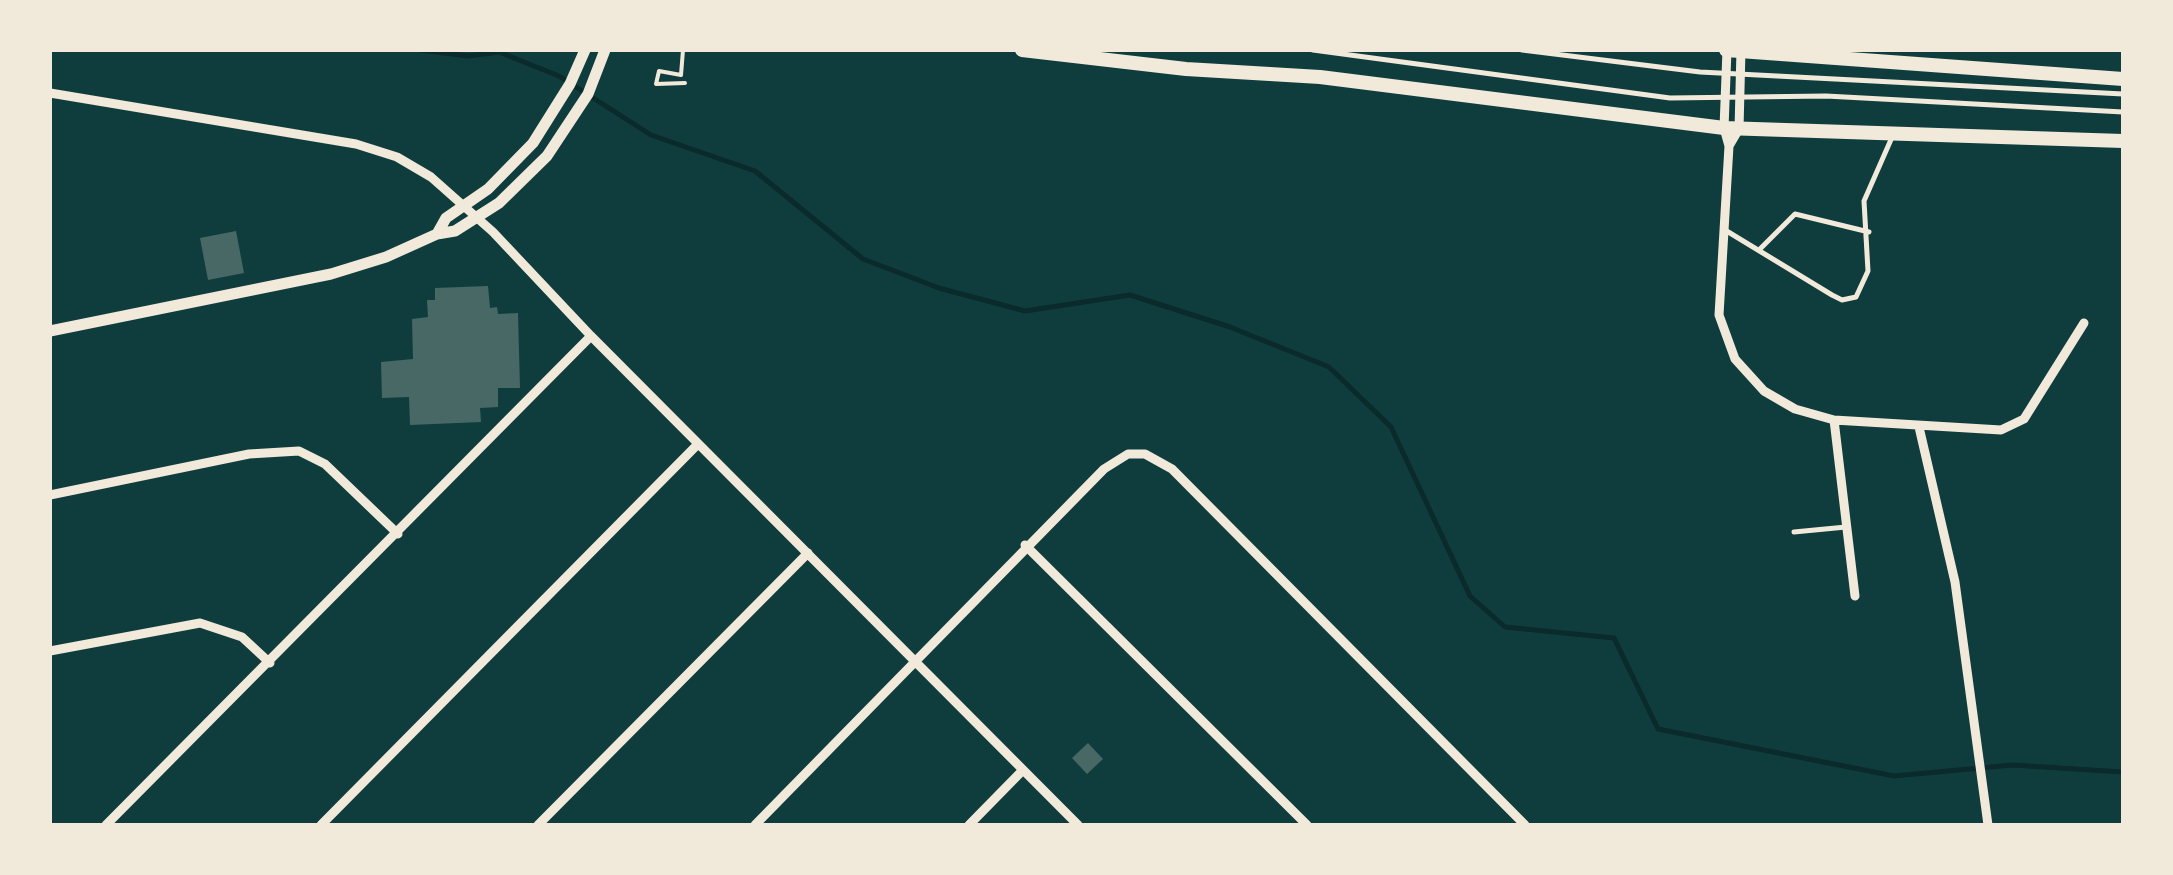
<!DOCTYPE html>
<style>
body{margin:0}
#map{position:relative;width:2173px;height:875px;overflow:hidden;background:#0f3d3e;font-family:"Exo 2",sans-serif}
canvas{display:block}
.frame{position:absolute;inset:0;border:52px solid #f1e9da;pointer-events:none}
</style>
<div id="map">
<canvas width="2173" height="875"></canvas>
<div class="frame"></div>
</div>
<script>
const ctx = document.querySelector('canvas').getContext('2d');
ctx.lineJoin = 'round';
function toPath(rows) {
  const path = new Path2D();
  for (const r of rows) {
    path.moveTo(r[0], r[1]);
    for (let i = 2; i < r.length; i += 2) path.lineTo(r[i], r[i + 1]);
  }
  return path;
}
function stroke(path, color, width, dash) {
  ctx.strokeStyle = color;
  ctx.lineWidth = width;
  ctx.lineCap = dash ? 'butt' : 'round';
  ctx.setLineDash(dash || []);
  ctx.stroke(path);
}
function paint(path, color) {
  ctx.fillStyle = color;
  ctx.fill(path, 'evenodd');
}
const stream = toPath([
 [421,50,468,56,499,52,559,76,651,135,755,171,863,259,939,288,1025,311,1130,295,1230,327,1329,367,1391,427,1470,596,1505,627,1614,638,1658,729,1894,776,2012,765,2123,772]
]);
const building = toPath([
 [236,231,244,273,208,280,200,238],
 [488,286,490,308,497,307,498,314,518,313,520,388,498,388,498,407,480,408,481,422,410,425,409,397,382,398,381,362,413,359,412,319,428,317,427,300,435,300,435,288],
 [1088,743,1103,759,1087,774,1072,758]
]);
const path = toPath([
 [683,50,681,75,659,71,656,84,685,83]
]);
const service = toPath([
 [1313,50,1670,98,1826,96,2123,112],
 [1522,50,1700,72,2123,94],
 [1725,230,1832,295,1842,300,1856,297,1868,271,1864,201,1893,135],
 [1760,249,1795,214,1869,232],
 [1794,532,1846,527]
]);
const minor = toPath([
 [1727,50,1724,128,1729,146,1719,315,1735,359,1764,391,1795,409,1834,420,2001,430,2024,419,2084,323],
 [50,93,356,144,397,157,431,177,493,232,591,336,1078,825],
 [1729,146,1739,129,1741,50],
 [1834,420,1855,596],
 [1919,427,1955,582,1988,825],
 [50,495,249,454,299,451,325,464,398,534],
 [1025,545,1307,825],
 [50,651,200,623,242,637,270,663],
 [106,825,591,336],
 [321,825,698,444],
 [538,825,808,553],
 [755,825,1104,469,1128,454,1145,454,1172,469,1525,825],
 [969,825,1022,771]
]);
const tertiary = toPath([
 [437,234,446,218,488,189,533,143,570,84,585,50],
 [50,331,331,274,386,257,437,234,455,231,499,203,547,156,588,94,605,50]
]);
const primary = toPath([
 [1022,50,1186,69,1320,77,1724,128,2123,141],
 [1726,50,2123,79]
]);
stroke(stream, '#0a2a2b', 5);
paint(building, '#486865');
stroke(path, '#f1e9da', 4);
stroke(service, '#f1e9da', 5);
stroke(minor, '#f1e9da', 9);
stroke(tertiary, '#f1e9da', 11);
stroke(primary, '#f1e9da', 14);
</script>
